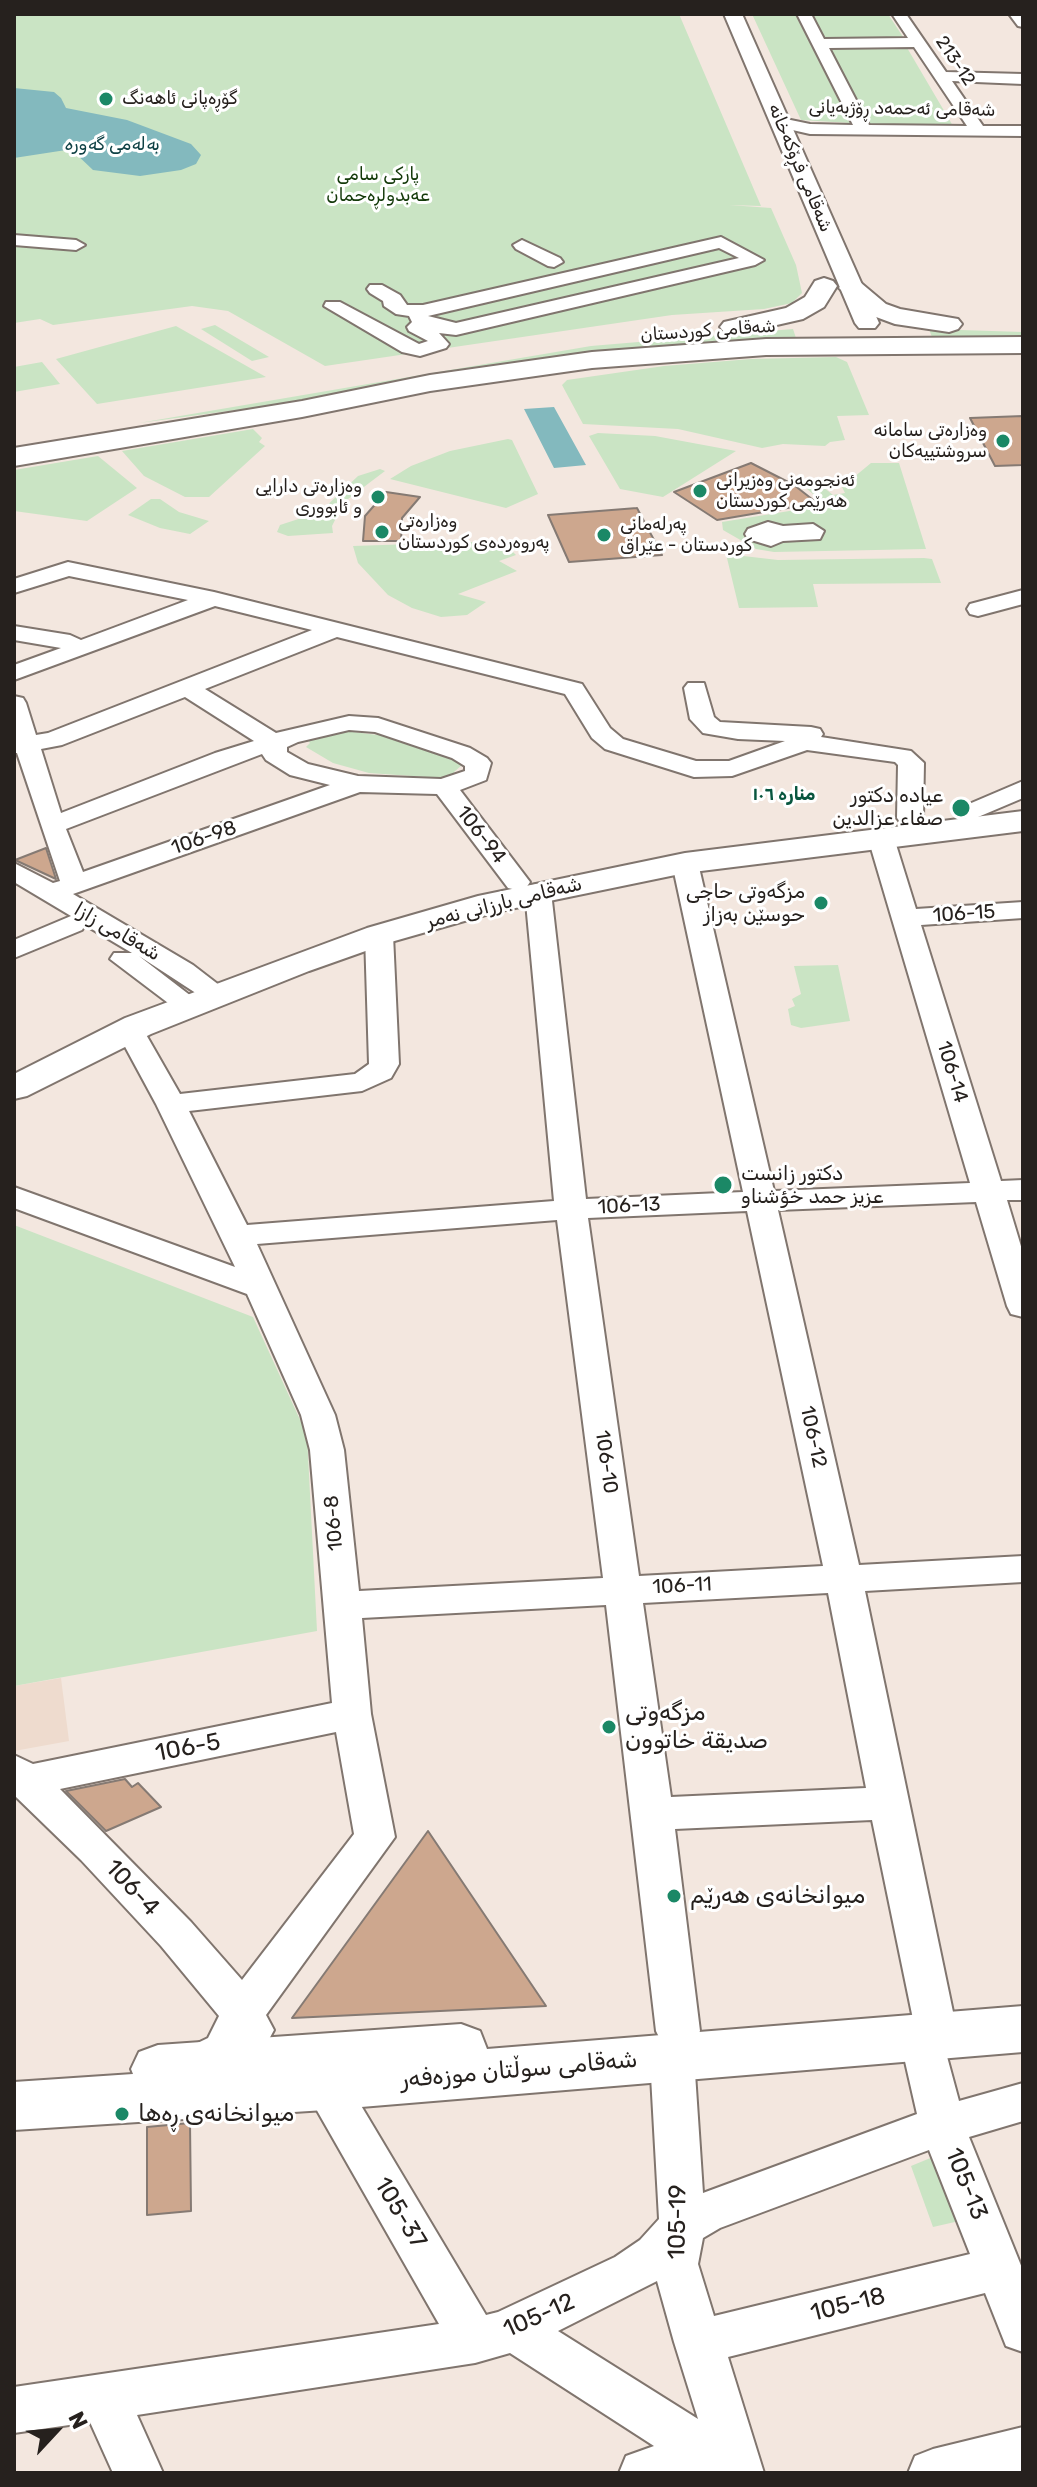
<!DOCTYPE html>
<meta charset="utf-8">
<style>
body{margin:0}
#map{position:relative;width:1037px;height:2487px;overflow:hidden;background:#f3e7df;font-family:Rubik,sans-serif}
canvas{display:block}
.frame{position:absolute;inset:0;border:16px solid #26211e;pointer-events:none}
.north{position:absolute;left:16px;top:2391px;width:80px;height:80px;-webkit-text-stroke:6px #fff;paint-order:stroke;rotate:64deg;font-size:22px;font-weight:700;line-height:32px;text-align:center;color:#26211e}
.north::after{content:'';display:block;margin:auto;width:28px;height:36px;background:#26211e;clip-path:polygon(50% 0,100% 100%,50% 72%,0 100%)}
</style>
<div id="map">
<canvas width="1037" height="2487"></canvas>
<div class="frame"></div>
<div class="north">N</div>
</div>
<script>
const ctx = document.querySelector('canvas').getContext('2d');
ctx.lineJoin = 'round';
function paint(path, color) {
  ctx.fillStyle = color;
  ctx.fill(path, 'evenodd');
}
function toPath(rows) {
  const path = new Path2D();
  for (const r of rows) {
    path.moveTo(r[0], r[1]);
    for (let i = 2; i < r.length; i += 2) path.lineTo(r[i], r[i + 1]);
  }
  return path;
}
function stroke(path, color, width, dash) {
  ctx.strokeStyle = color;
  ctx.lineWidth = width;
  ctx.lineCap = dash ? 'butt' : 'round';
  ctx.setLineDash(dash || []);
  ctx.stroke(path);
}
function drawText(font, color, halo, rows, align = 'center') {
  ctx.font = font + ' Rubik,Vazirmatn,sans-serif';
  ctx.lineWidth = 6;
  ctx.setLineDash([]);
  ctx.textBaseline = 'middle';
  ctx.strokeStyle = halo;
  ctx.fillStyle = color;
  for (const [text, x, y, turn = 0] of rows) {
    ctx.save();
    ctx.translate(x, y);
    ctx.rotate((+turn || 0) * Math.PI / 180);
    ctx.textAlign = isNaN(turn) ? turn : align;
    if (halo) ctx.strokeText(text, 0, 0);
    ctx.fillText(text, 0, 0);
    ctx.restore();
  }
}
const built = toPath([
 [61,1678,69,1741,14,1751,14,1686]
]);
const green = toPath([
 [14,14,679,14,761,206,729,205,771,208,796,265,802,293,792,303,764,309,672,315,325,366,228,311,192,306,53,325,40,319,14,323],
 [752,14,795,14,850,123,801,120],
 [812,14,888,14,905,40,826,40],
 [906,46,953,126,868,126,828,48],
 [215,325,269,357,252,361,201,329],
 [176,326,266,377,97,404,56,359],
 [793,329,797,341,672,345,598,353,296,402,139,423,591,346],
 [929,329,1023,332,1023,341,933,340],
 [836,357,847,362,869,415,837,416,845,440,830,442,825,446,783,444,762,448,678,429,583,424,562,385,567,380,664,366,751,359],
 [42,362,60,384,14,392,14,367],
 [253,429,262,438,259,442,265,446,209,497,185,497,144,476,122,451],
 [598,433,655,436,736,451,663,497,620,489,589,436],
 [508,439,512,440,538,494,506,508,390,479,411,466,450,451],
 [98,456,137,488,87,521,14,511,14,470],
 [871,463,899,463,926,549,774,552,756,549,723,530,722,522,826,505,807,489,822,486,833,495,845,493,842,487],
 [380,469,385,471,344,502,332,526,333,533,288,536,277,532,280,525,320,512,358,476],
 [151,499,160,499,179,512,209,521,190,534,160,528,128,515],
 [502,541,516,555,499,561,517,571,458,594,486,602,467,615,441,617,412,608,388,595,358,563,353,546],
 [726,554,778,560,924,558,932,559,941,583,813,584,818,607,739,608],
 [337,730,378,735,391,733,436,750,462,765,454,772,455,776,440,778,369,773,333,763,306,747,310,743,307,739],
 [838,965,850,1021,801,1028,791,1025,788,1009,795,1006,792,999,801,994,794,966],
 [14,1225,253,1317,307,1435,317,1631,14,1686],
 [945,2152,968,2219,933,2227,911,2166]
]);
const water = toPath([
 [14,88,54,92,61,98,66,108,127,120,191,144,201,155,196,164,181,170,140,176,93,170,73,151,66,150,14,158],
 [554,407,586,465,554,468,524,409]
]);
const building = toPath([
 [1023,416,1023,465,995,466,970,418,1023,416],
 [751,463,794,485,817,503,717,520,674,492,751,463],
 [386,492,420,497,402,518,401,541,363,541,365,516,386,492],
 [637,508,662,555,569,562,548,515,637,508],
 [46,848,56,879,15,860,46,848],
 [125,1779,132,1787,138,1783,161,1807,106,1831,66,1791,125,1779],
 [428,1831,546,2006,292,2018,428,1831],
 [190,2123,191,2211,147,2215,147,2127,190,2123]
]);
const minor = toPath([
 [797,14,811,14,824,39,908,38,892,14,906,14,946,72,1023,74,1023,84,952,81,983,126,1023,126,1023,136,810,134,775,126,775,120,781,118,810,124,853,125,797,14],
 [914,47,967,126,869,125,829,48,914,47],
 [1009,14,1023,14,1023,27,1018,26,1009,14],
 [14,235,76,240,85,245,76,250,14,245,14,235],
 [721,237,764,260,755,265,456,335,439,333,449,344,446,348,420,356,402,352,324,306,326,302,340,302,419,344,428,341,409,331,407,327,412,322,409,316,396,314,384,306,383,301,370,293,367,289,370,285,382,285,400,295,407,305,423,305,721,237],
 [719,248,739,258,456,323,428,316,719,248],
 [522,240,560,258,563,262,554,267,548,266,516,249,513,245,522,240],
 [768,522,783,526,813,524,824,531,820,539,783,541,771,546,748,539,745,534,748,529,768,522],
 [68,562,214,592,582,684,610,728,623,739,696,761,729,761,785,741,738,739,703,733,690,719,684,688,688,683,704,683,714,717,720,722,811,727,820,729,823,734,821,737,911,751,924,763,923,818,919,823,910,826,901,823,897,818,898,765,895,762,807,750,732,776,694,777,605,749,592,738,565,694,337,637,205,689,276,733,349,716,378,718,470,748,487,758,491,763,486,780,460,790,530,882,526,888,517,890,508,888,437,794,360,792,73,894,193,965,232,995,228,1001,218,1004,208,1001,139,956,204,1006,200,1012,190,1015,180,1012,110,959,114,953,132,953,85,925,82,930,14,958,14,940,71,916,14,882,14,863,53,883,60,881,17,753,14,753,14,696,23,698,26,703,36,735,48,733,312,630,215,606,14,680,14,665,61,648,14,640,14,626,70,635,81,640,188,600,69,576,14,593,14,579,68,562],
 [185,697,254,741,215,753,61,813,41,749,62,745,185,697],
 [349,730,375,732,452,758,465,766,465,771,441,779,358,776,308,764,287,752,287,747,298,742,349,730],
 [262,754,266,760,290,775,330,785,83,872,66,829,262,754],
 [1023,590,1023,604,978,616,970,614,967,609,970,604,1023,590],
 [1023,781,1023,798,971,820,962,817,958,812,962,807,1023,781],
 [881,830,890,832,894,838,916,909,1023,902,1023,918,921,925,1001,1181,1023,1180,1023,1200,1007,1200,1023,1253,1023,1317,1011,1314,1007,1306,976,1202,778,1210,859,1565,1023,1556,1023,1582,865,1591,953,2012,946,2025,939,2027,959,2101,1023,2083,1023,2121,969,2137,1022,2268,1023,2352,1006,2346,985,2293,728,2357,764,2473,619,2473,626,2456,654,2446,510,2353,475,2363,137,2415,163,2473,113,2473,90,2422,14,2433,14,2387,439,2324,303,2086,309,2072,325,2067,341,2072,486,2315,498,2312,615,2257,640,2240,659,2219,650,2058,657,2045,662,2043,656,2031,606,1605,362,1618,371,1714,395,1837,266,2015,274,2030,267,2043,252,2048,247,2047,238,2064,211,2077,196,2083,181,2077,174,2064,181,2051,208,2038,219,2016,161,1946,81,1860,14,1795,14,1755,33,1764,332,1703,310,1450,301,1415,247,1294,14,1208,14,1187,235,1267,156,1104,116,1030,120,1024,130,1021,140,1024,180,1094,355,1074,369,1064,365,935,369,929,379,927,389,929,393,935,399,1064,391,1078,362,1091,189,1111,247,1225,554,1201,525,892,528,886,538,884,548,886,551,892,586,1199,743,1192,672,863,676,857,685,855,694,857,698,863,774,1191,970,1183,868,838,872,832,881,830],
 [747,1211,823,1566,639,1576,588,1218,747,1211],
 [557,1220,603,1578,359,1591,344,1450,335,1415,257,1244,557,1220],
 [828,1593,866,1788,671,1797,643,1603,828,1593],
 [336,1732,354,1834,242,1980,191,1922,60,1789,336,1732],
 [872,1820,913,2019,906,2022,899,2035,917,2114,703,2193,694,2058,688,2046,693,2044,700,2031,675,1829,872,1820],
 [929,2150,970,2254,714,2316,698,2264,703,2238,720,2228,929,2150],
 [657,2281,674,2342,698,2419,558,2331,657,2281],
 [1023,2427,1023,2473,908,2473,915,2456,933,2449,1023,2427]
]);
const major = toPath([
 [724,14,742,14,879,323,875,328,859,328,855,323,724,14],
 [1023,811,1023,831,685,873,496,912,391,942,309,971,151,1034,27,1096,14,1099,14,1074,125,1018,367,928,478,896,685,853,1023,811],
 [1023,2006,1023,2052,325,2110,14,2130,14,2082,133,2074,131,2069,139,2052,158,2045,461,2024,480,2031,487,2049,1023,2006]
]);
const highway = toPath([
 [824,278,833,281,837,286,824,307,803,319,733,335,724,332,720,327,724,322,786,308,805,297,815,281,824,278],
 [852,280,861,283,886,304,900,309,958,319,962,324,958,329,949,332,895,324,868,314,839,288,843,283,852,280],
 [1023,337,1023,353,766,355,592,368,430,391,302,417,14,466,14,448,302,401,430,375,592,352,766,339,1023,337]
]);
const markers = [
 [106,99,8,"#1b8866"],
 [1003,441,8,"#1b8866"],
 [700,491,8,"#1b8866"],
 [378,497,8,"#1b8866"],
 [382,532,8,"#1b8866"],
 [604,535,8,"#1b8866"],
 [961,808,10,"#1b8866"],
 [821,903,8,"#1b8866"],
 [723,1185,10,"#1b8866"],
 [609,1727,8,"#1b8866"],
 [674,1896,8,"#1b8866"],
 [122,2114,8,"#1b8866"]
];
const farStreetnames = [
 ["213-12",955,61,56],
 ["شەقامی ئەحمەد ڕۆژبەیانی",902,109,1],
 ["شەقامی فڕۆکەخانە",800,168,67],
 ["شەقامی کوردستان",708,331,-4]
];
const farPoinames = [
 ["گۆڕەپانی ئاهەنگ",122,99],
 ["وەزارەتی سامانە",987,431,"right"],
 ["سروشتییەکان",987,452,"right"],
 ["ئەنجومەنی وەزیرانی",716,481],
 ["هەرێمی کوردستان",716,502],
 ["وەزارەتی دارایی",362,487,"right"],
 ["و ئابووری",362,508,"right"],
 ["وەزارەتی",398,522],
 ["پەروەردەی کوردستان",398,543],
 ["پەرلەمانی",620,525],
 ["کوردستان - عێراق",620,546]
];
const farWaternames = [
 ["بەلەمی گەورە",112,145]
];
const farParknames = [
 ["پارکی سامی",378,175],
 ["عەبدولڕەحمان",378,196]
];
const farNeighbourhoodnames = [
 ["منارە ١٠٦",784,795]
];
const poiNames = [
 ["عياده دكتور",943,796],
 ["صفاء عزالدين",943,819],
 ["مزگەوتی حاجی",805,892],
 ["حوسێن بەزاز",805,915],
 ["دكتور زانست",741,1174,"left"],
 ["عزيز حمد خؤشناو",741,1197,"left"]
];
const streetNames = [
 ["106-94",481,835,52],
 ["106-98",204,838,-19],
 ["شەقامی بارزانی نەمر",504,903,-14],
 ["106-15",964,914,-4],
 ["شەقامی زازا",117,932,30],
 ["106-14",952,1072,73],
 ["106-13",629,1206,-3],
 ["106-12",813,1437,78],
 ["106-10",606,1462,82],
 ["106-8",334,1523,-95],
 ["106-11",682,1586,-3]
];
const nearPoinames = [
 ["مزگەوتی",625,1713],
 ["صديقة خاتوون",625,1741],
 ["میوانخانەی هەرێم",690,1896],
 ["میوانخانەی ڕەها",138,2114]
];
const nearStreetnames = [
 ["106-5",188,1748,-11],
 ["106-4",132,1888,47],
 ["شەقامی سوڵتان موزەفەر",519,2070,-5],
 ["105-13",966,2184,68],
 ["105-37",400,2213,59],
 ["105-19",678,2222,-89],
 ["105-18",848,2305,-14],
 ["105-12",539,2316,-24]
];
paint(built, '#eedbce');
paint(green, '#cae4c4');
paint(water, '#83b9be');
paint(building, '#cda78e');
stroke(building, '#857a73', 2);
stroke(minor, '#80756e', 4);
stroke(major, '#80756e', 4);
stroke(highway, '#80756e', 4);
paint(minor, '#fff');
paint(major, '#fff');
paint(highway, '#fff');
for (const [x, y, r, color] of markers) {
  const dot = new Path2D();
  dot.arc(x, y, r, 0, 2 * Math.PI);
  ctx.fillStyle = color;
  ctx.fill(dot);
  stroke(dot, '#fff', 3);
}
drawText('18px', '#26211e', '#fff', farStreetnames);
drawText('18px', '#26211e', '#fff', farPoinames, 'left');
drawText('italic 18px', '#0f4145', '#fff', farWaternames);
drawText('18px', '#133909', '#fff', farParknames);
drawText('bold 18px', '#08563f', '#fff', farNeighbourhoodnames);
drawText('20px', '#26211e', '#fff', poiNames, 'right');
drawText('20px', '#26211e', '#fff', streetNames);
drawText('24px', '#26211e', '#fff', nearPoinames, 'left');
drawText('24px', '#26211e', '#fff', nearStreetnames);
</script>
